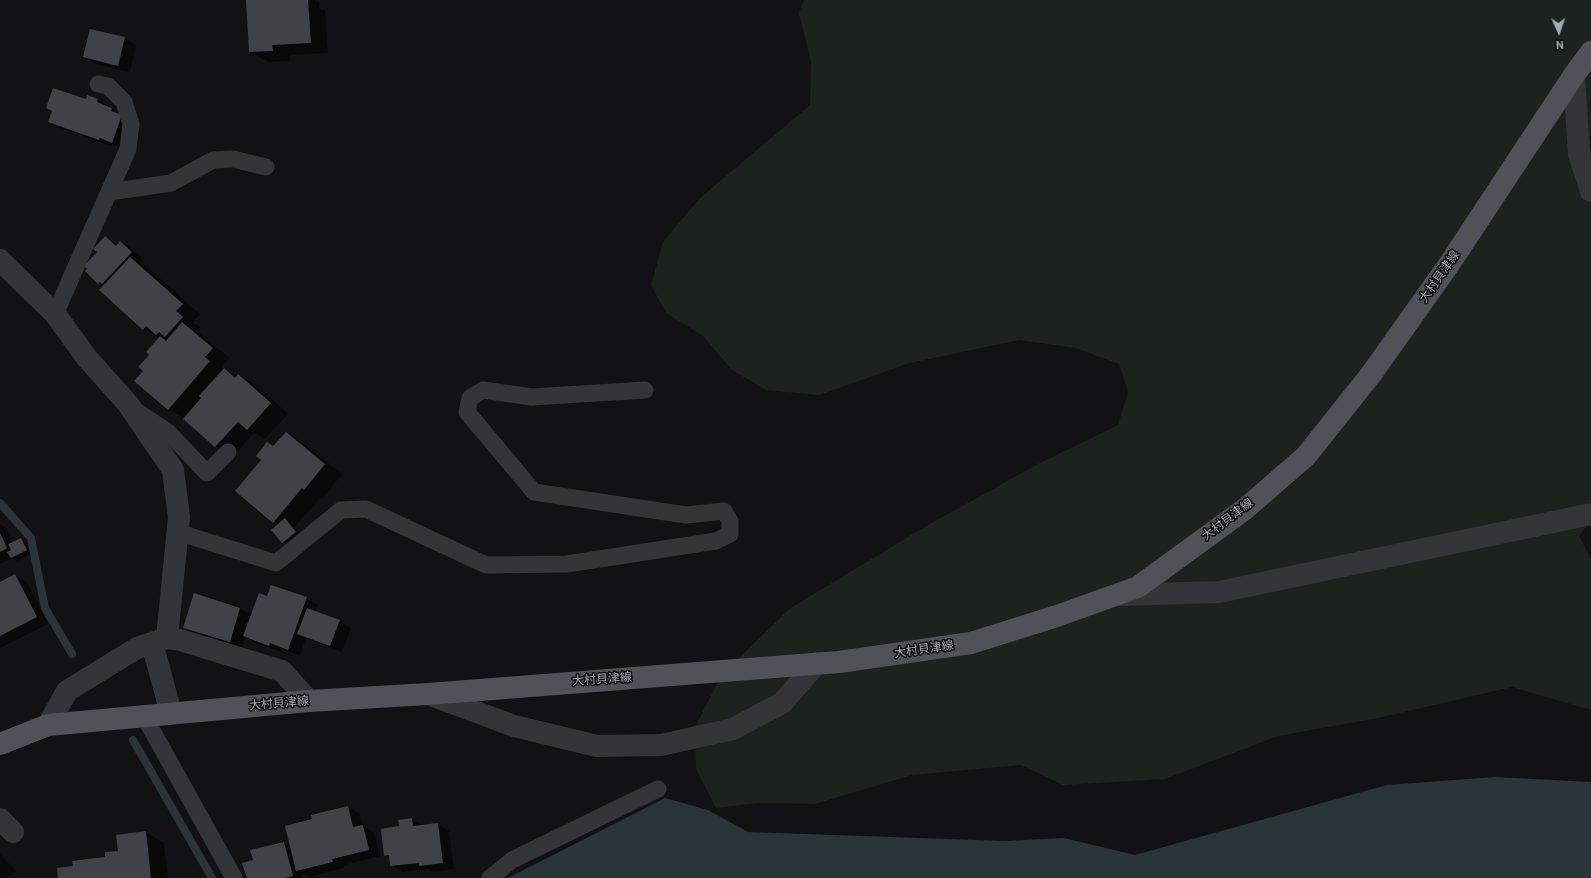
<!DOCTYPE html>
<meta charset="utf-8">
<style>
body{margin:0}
#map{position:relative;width:1591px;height:878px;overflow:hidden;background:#121214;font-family:Roboto,sans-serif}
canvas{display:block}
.north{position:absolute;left:1539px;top:12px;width:40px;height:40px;-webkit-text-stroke:3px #0d0d0f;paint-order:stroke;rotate:177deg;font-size:11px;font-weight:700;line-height:16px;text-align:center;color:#a3abb4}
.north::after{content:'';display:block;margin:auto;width:14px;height:18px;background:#a3abb4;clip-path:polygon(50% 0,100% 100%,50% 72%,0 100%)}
</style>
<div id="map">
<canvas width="1591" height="878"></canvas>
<div class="north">N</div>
</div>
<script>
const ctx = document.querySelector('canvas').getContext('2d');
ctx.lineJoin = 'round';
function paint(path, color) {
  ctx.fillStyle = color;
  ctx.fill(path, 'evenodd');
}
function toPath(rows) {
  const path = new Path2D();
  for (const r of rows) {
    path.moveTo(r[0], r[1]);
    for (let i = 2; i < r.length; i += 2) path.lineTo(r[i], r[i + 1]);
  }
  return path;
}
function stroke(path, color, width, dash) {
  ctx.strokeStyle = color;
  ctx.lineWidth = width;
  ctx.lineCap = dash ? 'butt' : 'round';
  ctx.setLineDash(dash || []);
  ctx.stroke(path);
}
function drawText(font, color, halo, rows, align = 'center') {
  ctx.font = font + ' Roboto,"Noto Sans JP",sans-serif';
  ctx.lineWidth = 3;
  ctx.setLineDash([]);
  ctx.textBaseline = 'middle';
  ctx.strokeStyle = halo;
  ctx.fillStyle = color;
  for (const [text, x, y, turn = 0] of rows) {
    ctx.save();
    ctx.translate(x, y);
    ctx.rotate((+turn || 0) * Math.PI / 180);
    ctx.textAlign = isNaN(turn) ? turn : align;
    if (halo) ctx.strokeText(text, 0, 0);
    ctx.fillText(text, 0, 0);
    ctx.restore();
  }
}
const green = toPath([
 [804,0,1591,0,1591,520,1579,536,1591,559,1591,710,1512,687,1378,718,1278,736,1165,779,1063,785,1021,765,912,775,815,804,758,803,716,808,696,769,695,727,721,676,789,609,921,529,1038,464,1118,425,1128,392,1119,364,1076,348,1019,340,910,363,819,395,766,390,732,370,703,336,666,313,651,285,663,242,700,198,810,105,811,62,799,13]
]);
const water = toPath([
 [1495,777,1591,782,1591,878,508,878,665,798,708,810,748,832,1005,841,1064,838,1135,855,1387,785]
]);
const shadow = toPath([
 [247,0,315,0,319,2,319,8,325,11,328,53,290,55,290,61,268,62,250,52],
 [125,38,136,45,130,72,96,64,84,57],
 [88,96,98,100,123,115,124,148,112,144,111,146,61,128,49,122,87,101],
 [105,237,118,245,121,242,132,249,143,259,140,263,148,268,200,314,193,322,200,327,196,331,230,358,222,367,237,377,238,375,256,385,288,414,265,439,254,433,233,456,215,446,184,418,168,409,144,371,159,338,143,329,105,286,99,283,98,252],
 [286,433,303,443,342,474,322,499,320,498,295,527,301,535,288,546,282,542,279,524,274,522,274,447],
 [0,524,5,527,13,543,21,539,26,542,32,553,17,561,12,558,0,564],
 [15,575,27,582,48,624,0,648,0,583],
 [194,594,240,609,252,615,267,597,306,598,318,605,316,612,340,621,351,628,342,652,306,638,300,656,282,649,281,652,256,643,245,637,242,648,196,635,184,628],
 [348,807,360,814,363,826,374,833,380,856,344,865,344,868,309,877,301,873,303,878,248,878,254,860,283,843,291,847,313,820],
 [412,819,423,826,438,824,449,831,454,869,432,872,427,869,403,872,391,865,391,859,385,855,400,827],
 [146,832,164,843,168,878,59,878,74,867,106,858,119,852,117,836],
 [0,854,16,871,7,878,0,878]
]);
const stream = toPath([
 [0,503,31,538,45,608,72,654],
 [133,740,212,878]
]);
const building = toPath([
 [246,0,308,0,311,43,272,45,273,51,249,52],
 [90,29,125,37,118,66,83,57],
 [53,88,86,99,87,95,98,99,97,102,112,108,111,111,122,115,112,143,100,138,99,140,48,122,52,111,46,108],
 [105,236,116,246,120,241,132,252,102,284,100,282,98,284,85,271,87,269,84,266,97,252,93,249],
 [130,257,183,304,176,311,183,317,165,337,159,332,156,335,146,326,143,330,99,290],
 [182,322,213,348,205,357,210,361,168,410,134,381,143,371,138,367,149,355,146,352,160,336,166,341],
 [224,368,235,378,238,374,271,403,247,430,238,422,215,447,183,419,201,398,199,396],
 [286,432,325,464,304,490,302,488,273,523,235,491,261,460,256,456,267,442,273,446],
 [285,518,296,532,282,543,271,530],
 [0,533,7,548,0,552],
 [21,538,27,550,11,558,7,552,11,550,8,544],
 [15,574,37,617,0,636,0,582],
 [271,585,307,597,288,650,270,643,269,646,243,636,259,593,267,596],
 [194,593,240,608,230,642,183,628],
 [307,608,340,620,330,646,297,634],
 [348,806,353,827,363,825,369,850,332,859,333,862,296,871,285,826,312,819,311,815],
 [412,818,413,826,438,823,443,863,419,866,419,863,390,866,389,855,384,856,381,829,399,826,398,820],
 [146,831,151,878,58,878,57,868,73,866,72,861,105,857,105,852,118,851,116,835],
 [284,842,293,876,285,878,247,878,242,863,253,860,250,850]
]);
const lane = toPath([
 [109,192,171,183,213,160,233,159,266,167],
 [55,314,128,149,131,124,124,102,108,86,98,84],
 [135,410,168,432,207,473,228,452],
 [177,532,276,563,341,510,366,509,486,565,567,564,716,541,730,534,730,521,724,511,686,515,534,492,467,412,470,398,483,390,532,397,645,390],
 [144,716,234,878],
 [490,878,512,860,658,789]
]);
const street = toPath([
 [1574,75,1579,154,1591,191],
 [0,260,55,314,87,358,128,404,173,470,179,517,167,638],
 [1118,595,1219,592,1591,514],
 [152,643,171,713],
 [428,694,514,726,597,746,661,745,733,729,782,703,817,663],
 [48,725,67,691,137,648,167,638,180,640,282,671,309,701],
 [0,819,13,832]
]);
const primary = toPath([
 [0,744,48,725,309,701,428,694,839,662,971,643,1057,616,1138,587,1245,509,1306,456,1372,373,1450,263,1574,75,1591,52]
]);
const streetNames = [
 ["大村貝津線",1440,277,-55],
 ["大村貝津線",1228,520,-37],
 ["大村貝津線",924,650,-8],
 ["大村貝津線",602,680,-4],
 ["大村貝津線",279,704,-5]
];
paint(green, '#1c231c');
paint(water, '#2a3539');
paint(shadow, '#0007');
stroke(stream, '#2a3539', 8);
paint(building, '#414247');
stroke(lane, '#333539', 17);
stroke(street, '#333539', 22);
stroke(primary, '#4f5258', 22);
drawText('12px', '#a3abb4', '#0d0d0f', streetNames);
</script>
